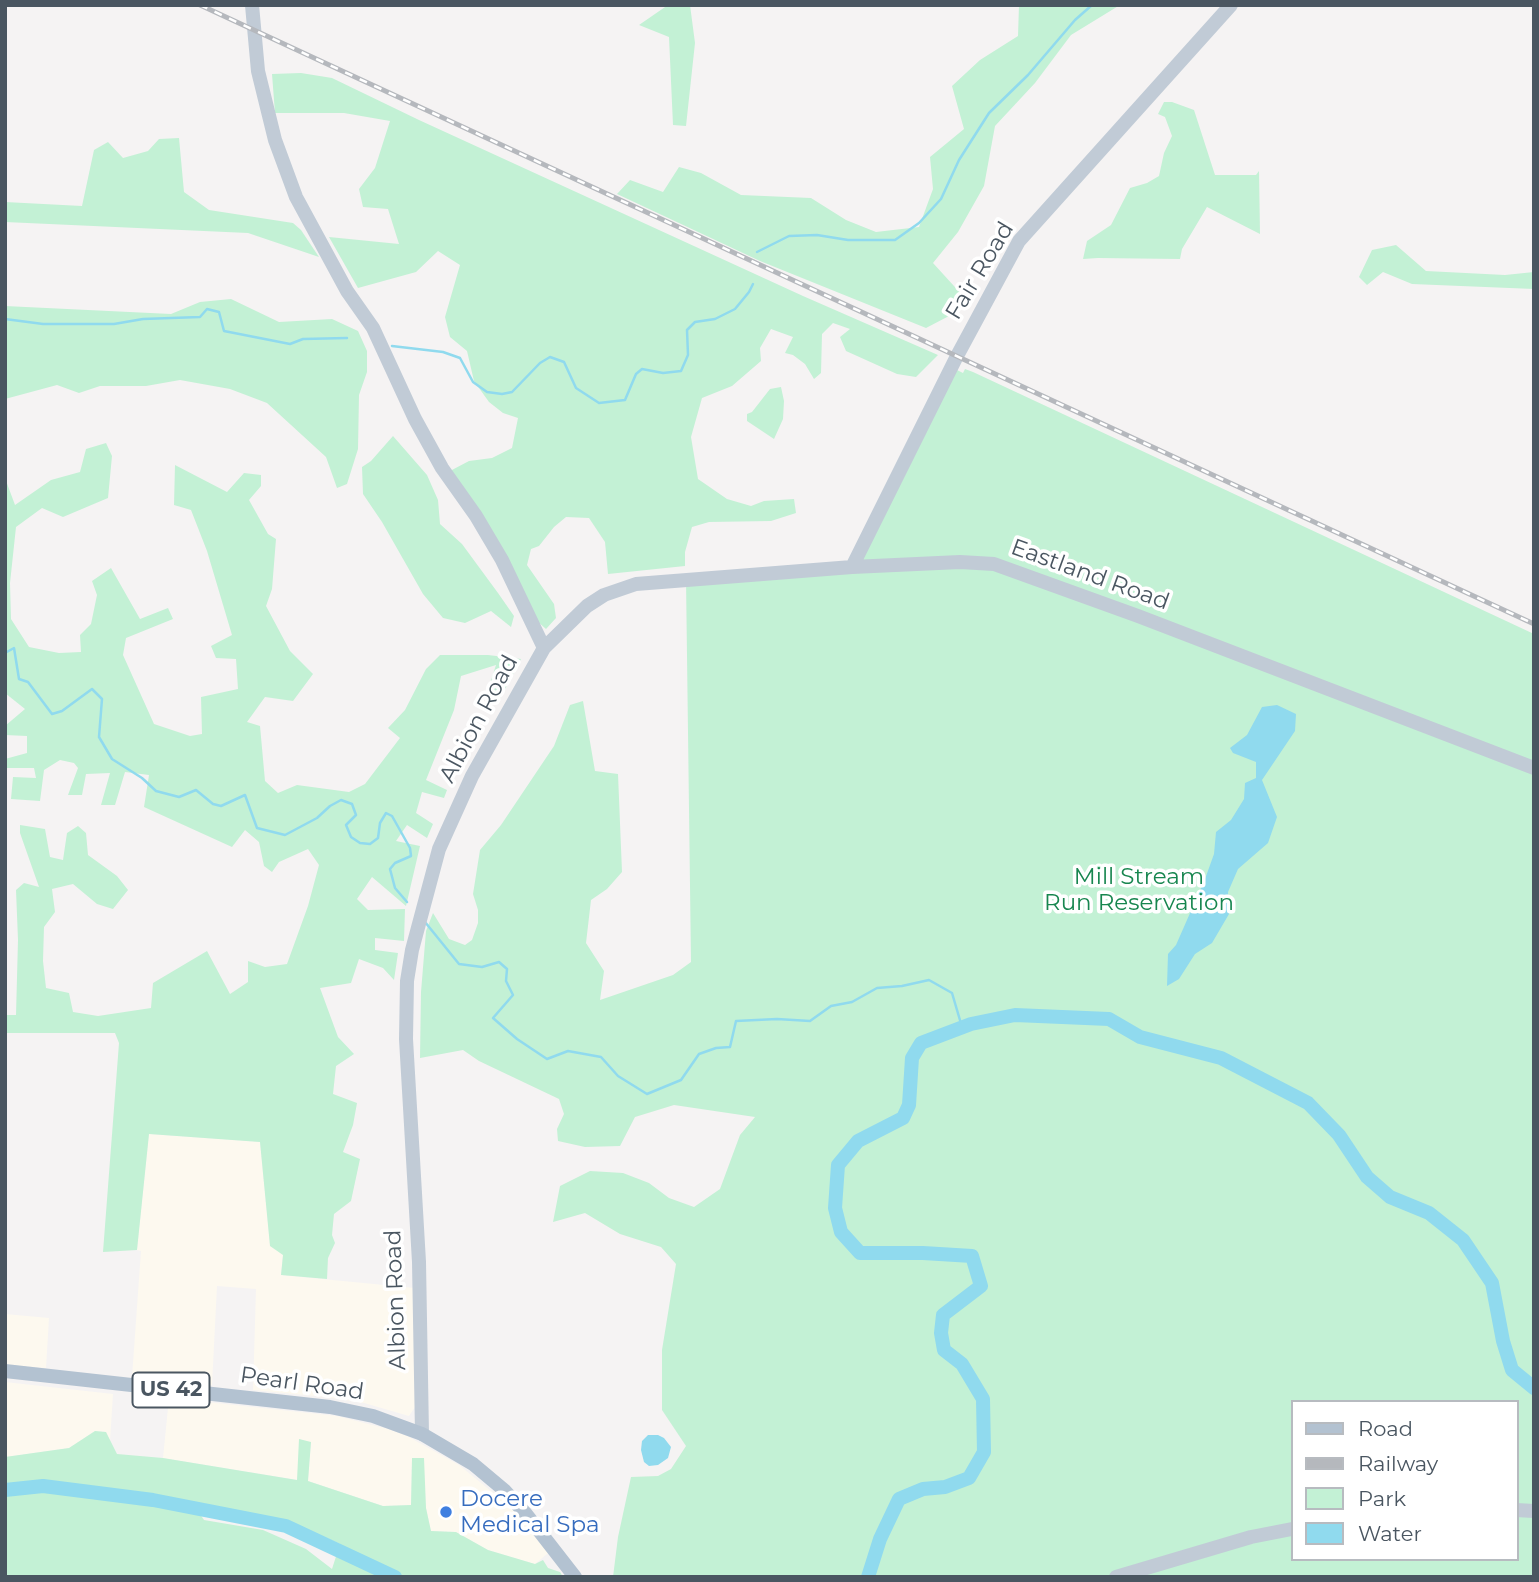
<!DOCTYPE html>
<style>
body{margin:0}
#map{position:relative;width:1539px;height:1582px;overflow:hidden;background:#f5f3f3;font-family:Montserrat,sans-serif}
canvas{display:block}
.frame{position:absolute;inset:0;border:7px solid #4a5661;pointer-events:none}
.legend{position:absolute;left:1291px;top:1400px;width:228px;height:161px;box-sizing:border-box;background:#fff;border:2px solid #b7bbc0;margin:0;padding:9px 12px;list-style:none;font-size:21px;color:#4a5661}
.legend li{display:flex;align-items:center;gap:14px;height:35px}
.legend b{width:35px;border:2px solid #b7bbc0}
</style>
<div id="map">
<canvas width="1539" height="1582"></canvas>
<div class="frame"></div>
<ul class="legend">
<li><b style="height:9px;background:#b3c2d1"></b>Road</li>
<li><b style="height:9px;background:#b5b8bd"></b>Railway</li>
<li><b style="height:19px;background:#c3f1d5"></b>Park</li>
<li><b style="height:19px;background:#90daee"></b>Water</li>
</ul>
</div>
<script>
const ctx = document.querySelector('canvas').getContext('2d');
ctx.lineJoin = 'round';
function paint(path, color) {
  ctx.fillStyle = color;
  ctx.fill(path, 'evenodd');
}
function toPath(rows) {
  const path = new Path2D();
  for (const r of rows) {
    path.moveTo(r[0], r[1]);
    for (let i = 2; i < r.length; i += 2) path.lineTo(r[i], r[i + 1]);
  }
  return path;
}
function stroke(path, color, width, dash) {
  ctx.strokeStyle = color;
  ctx.lineWidth = width;
  ctx.lineCap = dash ? 'butt' : 'round';
  ctx.setLineDash(dash || []);
  ctx.stroke(path);
}
function drawText(font, color, halo, rows, align = 'center') {
  ctx.font = font + ' Montserrat,sans-serif';
  ctx.lineWidth = 7;
  ctx.setLineDash([]);
  ctx.textBaseline = 'middle';
  ctx.strokeStyle = halo;
  ctx.fillStyle = color;
  for (const [text, x, y, turn = 0] of rows) {
    ctx.save();
    ctx.translate(x, y);
    ctx.rotate((+turn || 0) * Math.PI / 180);
    ctx.textAlign = isNaN(turn) ? turn : align;
    if (halo) ctx.strokeText(text, 0, 0);
    ctx.fillText(text, 0, 0);
    ctx.restore();
  }
}
const commercial = toPath([
 [149,1134,260,1142,270,1245,283,1255,281,1275,415,1288,415,1407,409,1416,364,1403,325,1397,253,1390,256,1289,217,1286,212,1385,132,1377,141,1251,137,1250],
 [5,1314,49,1318,46,1368,5,1365],
 [5,1382,113,1394,110,1441,106,1432,95,1431,69,1448,5,1457],
 [169,1398,337,1416,388,1429,407,1436,459,1465,513,1509,548,1553,535,1564,488,1550,456,1532,431,1531,426,1508,423,1458,412,1458,411,1505,383,1506,308,1481,311,1443,300,1439,298,1480,163,1458]
]);
const green = toPath([
 [668,5,690,5,695,43,686,126,673,125,669,37,639,25],
 [1019,5,1120,5,1071,35,1035,83,995,126,984,186,958,232,933,263,964,297,949,316,926,328,760,261,617,194,630,180,663,192,679,167,701,173,741,195,811,198,846,220,876,232,919,227,933,189,930,157,964,129,952,86,980,60,1018,36],
 [301,73,332,78,419,120,803,296,938,355,916,377,897,374,846,351,840,337,850,329,833,323,822,334,821,373,814,379,805,364,793,355,785,353,793,337,771,329,760,348,761,361,732,386,702,398,691,437,698,479,727,499,751,506,764,501,794,499,796,513,771,521,709,522,692,527,685,552,685,566,608,574,605,542,589,518,566,517,554,527,539,546,531,549,527,565,554,604,556,618,546,629,537,621,450,471,469,461,492,458,512,448,518,418,503,413,489,402,474,381,467,351,450,337,445,317,460,265,438,251,416,272,358,288,329,237,399,244,388,209,363,207,359,189,375,168,390,121,344,113,275,113,272,74],
 [1164,102,1172,102,1194,110,1215,175,1256,175,1259,171,1260,234,1207,207,1182,249,1180,259,1098,258,1083,259,1087,241,1111,225,1130,188,1147,183,1159,176,1164,153,1172,136,1165,117,1158,114],
 [179,138,184,192,209,210,293,223,301,230,319,257,248,233,5,222,5,202,82,206,94,150,108,142,123,158,148,151,159,139],
 [1396,245,1426,271,1505,275,1534,272,1534,289,1412,284,1383,272,1367,285,1359,277,1372,250],
 [231,299,279,322,332,319,358,331,367,351,367,372,359,395,358,449,347,484,337,488,326,457,267,403,230,389,180,380,146,386,100,386,79,393,57,385,5,399,5,306,171,314,200,302],
 [951,367,963,373,965,369,973,372,1534,634,1534,1577,613,1577,618,1537,631,1477,658,1476,671,1469,686,1446,662,1410,662,1350,676,1264,661,1247,620,1234,585,1213,553,1222,560,1186,590,1171,623,1173,649,1183,669,1198,694,1207,720,1189,740,1135,755,1117,674,1105,635,1117,620,1146,585,1147,558,1141,557,1129,564,1114,559,1099,479,1061,463,1050,420,1058,421,992,426,931,433,913,449,939,465,945,472,940,478,923,478,910,473,894,480,850,501,825,554,746,570,705,583,701,595,771,618,774,622,872,607,889,591,900,586,943,604,971,600,1000,673,975,691,962,686,579,849,567],
 [1292,1402,1516,1402,1516,1559,1292,1559],
 [781,387,784,401,783,419,774,439,747,421,747,414,752,412,770,389],
 [393,436,427,475,438,500,440,524,462,544,498,593,514,616,511,627,491,611,465,623,443,618,423,594,382,522,363,494,362,467,371,461],
 [106,443,112,456,108,498,63,517,42,508,16,527,10,583,11,619,29,647,59,653,81,652,80,635,91,624,97,595,92,581,111,568,140,619,168,608,173,619,126,638,123,655,154,724,190,736,202,734,201,697,238,689,236,659,216,658,211,646,232,635,207,551,191,510,174,505,175,465,227,492,244,473,261,475,261,486,249,500,268,534,276,539,272,589,266,606,290,651,313,674,293,701,265,697,247,722,260,726,265,781,278,793,297,785,349,792,365,784,400,738,388,728,405,710,426,669,440,655,488,655,521,659,498,702,486,696,496,665,461,676,454,710,426,780,447,790,444,798,422,792,416,813,433,824,427,838,407,825,396,841,420,846,406,906,372,877,357,899,368,910,405,909,404,941,375,938,375,950,398,953,394,980,383,968,359,959,351,983,320,988,338,1037,354,1054,336,1066,333,1094,357,1103,353,1125,343,1152,360,1159,351,1201,334,1214,332,1235,335,1243,328,1258,327,1279,281,1275,283,1255,270,1246,260,1142,149,1134,137,1250,103,1252,119,1043,115,1033,5,1033,5,1015,16,1015,18,940,16,890,24,883,39,887,20,833,20,825,45,829,50,857,63,860,67,833,78,826,86,833,88,855,117,876,128,890,113,909,97,904,73,884,52,889,55,912,44,927,43,961,46,988,69,993,73,1012,98,1016,151,1008,153,983,207,951,230,994,248,982,248,961,265,967,287,964,308,906,319,865,308,849,279,862,272,872,264,866,259,842,245,830,232,847,144,807,149,775,125,772,115,805,101,805,110,773,86,774,82,795,68,795,78,768,74,763,60,760,44,770,40,801,11,799,13,777,36,778,34,768,5,768,5,759,27,753,27,736,5,735,5,726,25,709,5,693,5,478,15,505,51,480,80,472,86,449],
 [95,1431,106,1432,117,1454,163,1458,297,1480,299,1439,311,1442,308,1481,383,1506,411,1505,412,1458,424,1458,426,1508,431,1531,456,1532,488,1550,535,1564,543,1560,548,1568,560,1572,563,1577,5,1577,5,1457,69,1448],
 [192,1502,289,1521,340,1544,332,1569,306,1549,263,1530,204,1520]
]);
const water = toPath([
 [1277,705,1296,714,1295,731,1262,780,1277,817,1268,843,1238,869,1228,892,1229,914,1212,943,1195,954,1179,979,1167,986,1168,954,1176,945,1205,879,1214,854,1216,832,1231,820,1244,799,1245,783,1256,778,1256,762,1233,753,1230,748,1247,735,1262,707],
 [648,1435,658,1435,664,1438,671,1447,668,1458,658,1465,649,1466,644,1462,641,1450,642,1441]
]);
const stream = toPath([
 [757,252,789,236,817,235,848,240,895,240,919,223,941,199,959,160,989,113,1028,75,1075,20,1092,5],
 [5,319,43,324,114,324,143,319,200,317,207,309,219,312,224,331,290,344,303,339,347,338],
 [392,346,443,352,460,358,473,382,487,392,502,394,512,392,540,363,550,357,564,362,576,388,599,403,625,400,636,374,642,369,663,373,681,371,688,355,687,330,695,322,715,319,735,309,749,292,753,284],
 [5,653,14,648,19,679,28,682,52,714,62,711,92,689,102,699,99,737,112,759,142,778,156,791,179,797,196,790,213,804,221,806,245,795,257,828,285,835,317,818,330,806,341,800,352,804,356,815,346,825,351,837,360,843,370,844,378,838,380,823,386,813,392,816,410,848,411,856,395,863,390,869,395,888,407,902],
 [425,922,459,964,482,967,499,962,507,969,506,981,513,995,493,1018,517,1039,547,1059,568,1051,601,1057,618,1076,647,1094,681,1080,699,1054,716,1048,730,1047,736,1021,777,1019,810,1021,831,1006,852,1002,877,988,902,986,929,980,952,993,962,1027]
]);
const river = toPath([
 [5,1490,43,1486,153,1500,286,1526,395,1577],
 [868,1577,880,1539,899,1499,923,1489,945,1487,969,1478,984,1452,983,1399,962,1364,944,1350,941,1333,943,1315,981,1286,972,1256,923,1253,860,1253,841,1232,835,1208,838,1165,858,1141,903,1118,909,1105,912,1058,921,1043,971,1024,1015,1015,1109,1019,1140,1037,1221,1058,1308,1103,1339,1135,1367,1177,1390,1197,1429,1213,1463,1240,1492,1283,1503,1341,1512,1370,1534,1388]
]);
const secondary = toPath([
 [252,5,258,71,275,140,296,197,347,291,373,328,415,419,442,468,476,516,502,560,544,648],
 [852,567,957,356,1019,241,1231,5],
 [422,1434,419,1262,406,1039,407,981,412,950,439,849,472,776,544,648,587,606,604,595,636,584,852,567,960,562,994,564,1138,616,1534,768],
 [1516,1510,1534,1511],
 [1116,1577,1251,1537,1292,1529]
]);
const primary = toPath([
 [5,1371,330,1407,373,1416,422,1434,473,1464,504,1490,526,1514,575,1577]
]);
const rail = toPath([
 [200,5,1534,624]
]);
const markers = [
 [446,1512,7,"#3f7fe0"]
];
const shields = [
 [171,1390,77]
];
const shieldNames = [
 ["US 42",171,1390]
];
const streetNames = [
 ["Fair Road",980,271,-59],
 ["Eastland Road",1090,575,20],
 ["Albion Road",479,719,-62],
 ["Albion Road",396,1300,-92],
 ["Pearl Road",302,1384,8]
];
const parkNames = [
 ["Mill Stream",1139,877],
 ["Run Reservation",1139,903]
];
const shopNames = [
 ["Docere",460,1499],
 ["Medical Spa",460,1525]
];
paint(commercial, '#fdf9ef');
paint(green, '#c3f1d5');
paint(water, '#90daee');
stroke(stream, '#90daee', 2.5);
stroke(river, '#90daee', 14);
stroke(secondary, '#c1cbd6', 14);
stroke(primary, '#b3c2d1', 14);
stroke(rail, '#b5b8bd', 5);
stroke(rail, '#fff', 2.5, [8]);
for (const [x, y, r, color] of markers) {
  const dot = new Path2D();
  dot.arc(x, y, r, 0, 2 * Math.PI);
  ctx.fillStyle = color;
  ctx.fill(dot);
  stroke(dot, '#fff', 2.5);
}
for (const [x, y, w] of shields) {
  const box = new Path2D();
  box.roundRect(x - w / 2, y - 17.5, w, 35, 5);
  ctx.fillStyle = '#fff';
  ctx.fill(box);
  stroke(box, '#4a5661', 2);
}
drawText('bold 21px', '#4a5661', null, shieldNames);
drawText('23px', '#4a5661', '#fff', streetNames);
drawText('23px', '#17864f', '#fff', parkNames);
drawText('23px', '#366cbe', '#fff', shopNames, 'left');
</script>
